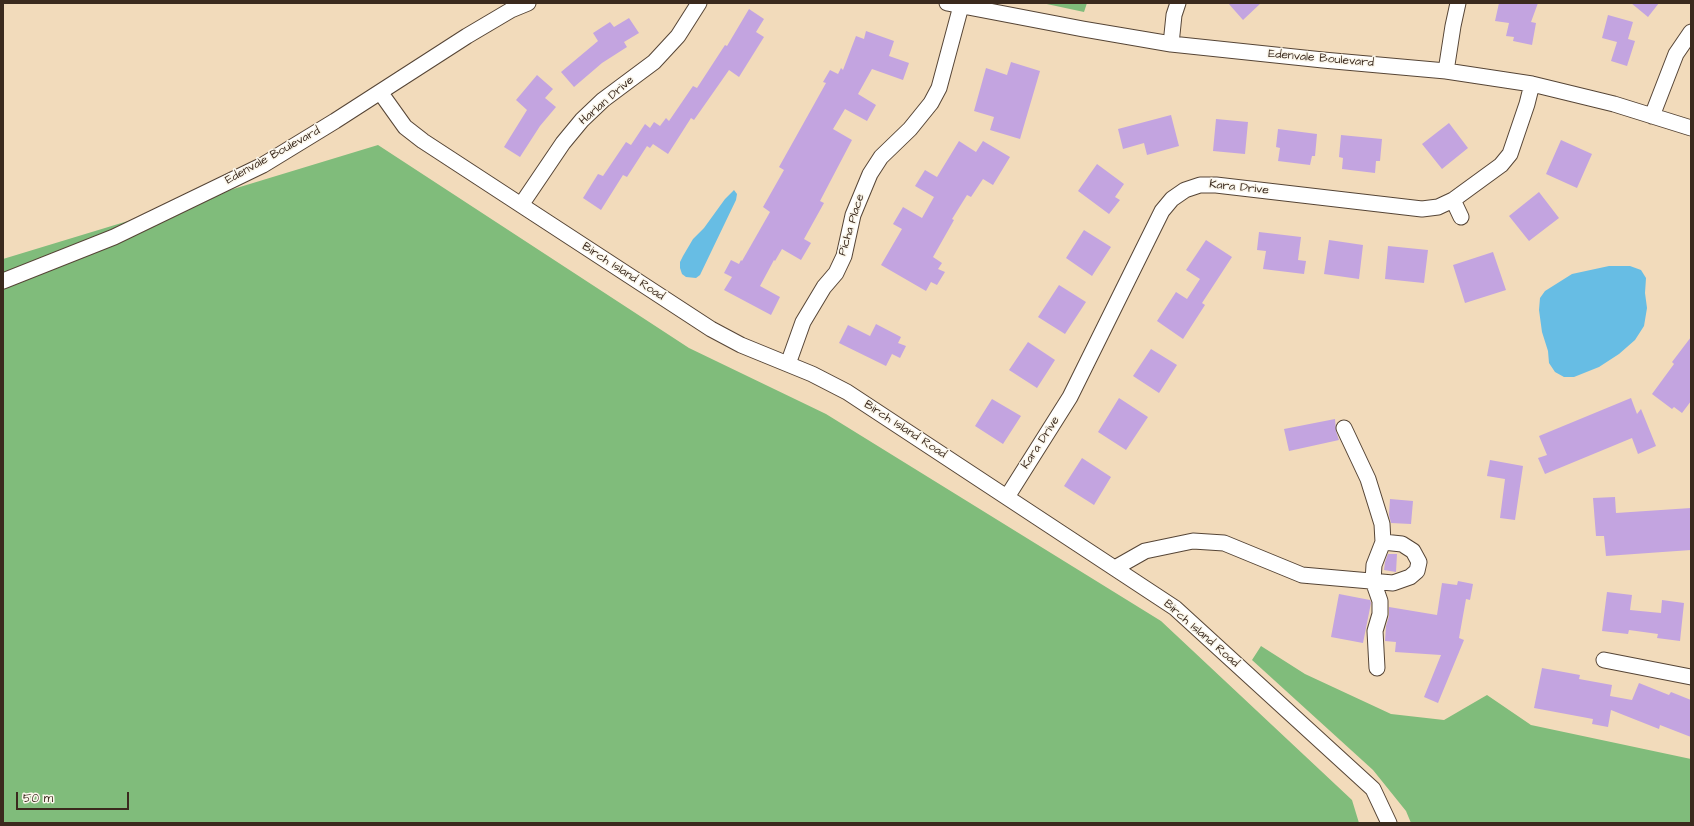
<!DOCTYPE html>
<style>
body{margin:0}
#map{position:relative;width:1694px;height:826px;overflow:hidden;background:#f2dbbb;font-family:"Architects Daughter",sans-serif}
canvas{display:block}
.frame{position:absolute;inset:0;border:4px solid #3b2a1e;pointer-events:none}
.scale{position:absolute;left:16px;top:792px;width:113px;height:18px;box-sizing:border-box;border:2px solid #3b2a1e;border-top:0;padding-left:5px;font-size:12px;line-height:14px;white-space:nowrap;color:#3b2a1e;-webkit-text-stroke:3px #fbf7ec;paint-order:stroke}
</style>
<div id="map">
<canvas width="1694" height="826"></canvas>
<div class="frame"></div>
<div class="scale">50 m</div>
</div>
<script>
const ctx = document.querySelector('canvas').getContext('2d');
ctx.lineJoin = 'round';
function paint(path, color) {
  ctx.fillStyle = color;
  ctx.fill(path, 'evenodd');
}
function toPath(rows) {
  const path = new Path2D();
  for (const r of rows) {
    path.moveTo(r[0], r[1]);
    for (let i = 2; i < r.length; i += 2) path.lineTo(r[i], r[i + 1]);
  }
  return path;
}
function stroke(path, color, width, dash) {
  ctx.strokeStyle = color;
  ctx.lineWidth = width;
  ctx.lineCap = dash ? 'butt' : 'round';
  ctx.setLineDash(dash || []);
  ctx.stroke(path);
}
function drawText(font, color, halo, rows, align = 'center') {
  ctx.font = font + ' "Architects Daughter",sans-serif';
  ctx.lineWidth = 3;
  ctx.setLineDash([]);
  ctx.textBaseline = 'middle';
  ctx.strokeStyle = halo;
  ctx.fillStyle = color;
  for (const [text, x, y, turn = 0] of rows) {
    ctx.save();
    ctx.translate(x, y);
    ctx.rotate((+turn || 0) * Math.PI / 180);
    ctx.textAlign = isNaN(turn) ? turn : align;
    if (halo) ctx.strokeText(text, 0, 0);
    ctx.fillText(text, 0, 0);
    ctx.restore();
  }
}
const forest = toPath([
 [1042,3,1087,3,1084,12],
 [378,145,689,348,826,414,1161,621,1352,800,1359,823,3,823,3,259],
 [1261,646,1305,674,1391,714,1444,720,1487,695,1531,725,1691,759,1691,823,1411,823,1406,811,1373,770,1252,660]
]);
const water = toPath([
 [734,190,737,194,736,200,700,275,696,278,686,277,682,274,680,268,680,262,683,256,693,239,704,228,725,199],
 [1609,266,1630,266,1641,270,1646,278,1645,293,1647,308,1644,326,1635,340,1619,354,1599,367,1574,377,1564,377,1555,372,1549,363,1548,351,1542,332,1539,310,1540,298,1545,291,1572,274]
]);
const building = toPath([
 [1228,3,1261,3,1243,20],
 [1499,3,1538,3,1531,22,1536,23,1532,45,1513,41,1514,37,1506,36,1509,23,1495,21],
 [1631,3,1659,3,1648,17],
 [749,9,764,19,756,32,764,37,739,77,729,70,694,120,691,118,668,154,653,144,650,148,647,146,627,177,623,175,601,210,583,198,598,174,603,176,626,142,631,145,645,124,650,128,654,122,660,126,666,118,669,121,693,86,697,88,725,45,727,46],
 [1608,15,1633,22,1628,39,1635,41,1627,66,1611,61,1617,42,1602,38],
 [629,18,639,33,624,42,627,47,602,63,574,87,561,72,598,41,593,33,610,22,614,27],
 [866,31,894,41,889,56,909,63,903,80,872,69,858,94,876,105,867,121,845,109,833,129,852,140,820,201,824,203,804,239,811,243,801,260,782,249,775,261,774,260,760,286,780,297,771,315,724,290,732,277,724,273,731,260,739,264,741,260,742,261,770,212,763,207,784,170,779,167,826,83,823,82,830,70,838,74,841,68,843,70,856,36,864,39],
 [1011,62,1040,71,1020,139,990,130,994,117,974,111,986,68,1007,75],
 [537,75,553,89,545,98,556,107,540,126,520,157,504,147,527,110,516,100],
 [1171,115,1179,146,1147,155,1144,143,1123,149,1118,129],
 [1216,119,1248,122,1245,154,1213,151],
 [1449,123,1468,148,1442,169,1422,144],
 [1278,129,1317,134,1315,156,1312,156,1310,165,1278,161,1280,148,1276,147],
 [1341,135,1382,139,1380,161,1376,161,1375,173,1342,169,1343,158,1339,157],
 [1561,140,1592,154,1577,188,1546,174],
 [959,141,976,152,983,141,1010,157,993,185,983,179,971,197,967,195,952,219,954,220,933,257,942,263,938,269,945,272,937,285,931,282,926,291,881,265,902,229,893,224,903,207,922,218,934,197,915,186,925,170,937,177],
 [1097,164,1124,184,1115,197,1120,200,1109,214,1078,191],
 [1539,192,1559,218,1529,241,1509,216],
 [1084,230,1111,247,1092,276,1066,258],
 [1259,232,1301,237,1298,260,1306,261,1304,274,1263,269,1266,251,1257,250],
 [1206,240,1232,257,1202,303,1205,305,1183,339,1157,321,1176,292,1187,299,1200,279,1186,270],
 [1329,240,1363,245,1359,279,1324,274],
 [1388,246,1428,250,1424,283,1385,279],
 [1493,252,1506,290,1465,303,1453,265],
 [1059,285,1086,302,1065,334,1038,317],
 [876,324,901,337,898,343,906,346,900,358,892,354,886,366,839,343,848,325,870,336],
 [1691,337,1691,401,1682,413,1674,407,1672,409,1652,394,1674,364,1672,362],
 [1028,342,1055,360,1037,388,1009,370],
 [1151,349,1177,365,1159,393,1133,376],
 [1119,398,1148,417,1126,450,1098,432],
 [1631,398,1637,414,1641,409,1656,446,1638,454,1632,438,1545,474,1538,458,1547,455,1539,436],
 [992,399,1021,416,1003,444,975,426],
 [1335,419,1336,431,1339,440,1289,451,1284,429],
 [1082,458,1111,477,1094,505,1064,486],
 [1490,460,1523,466,1515,520,1500,518,1505,479,1487,476],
 [1615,497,1616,513,1691,508,1691,550,1606,556,1604,536,1596,536,1593,498],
 [1390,499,1413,501,1411,524,1391,523,1389,515],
 [1388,554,1397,554,1396,572,1384,570,1385,562],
 [1458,581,1473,584,1470,600,1466,599,1459,638,1464,640,1438,703,1424,697,1441,655,1395,652,1396,642,1385,641,1386,626,1389,616,1389,607,1437,615,1442,583,1457,585],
 [1607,592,1632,595,1630,610,1661,613,1662,600,1684,603,1680,641,1657,638,1658,634,1629,630,1628,634,1602,631],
 [1339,594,1370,600,1371,603,1363,643,1331,637],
 [1542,668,1580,675,1579,679,1612,685,1610,696,1632,700,1639,683,1669,695,1671,692,1691,700,1691,737,1660,725,1659,729,1611,710,1608,727,1592,724,1593,719,1534,708]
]);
const minor = toPath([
 [947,3,1083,29,1171,44,1323,60,1446,71,1532,84,1614,104,1691,128],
 [1171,44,1174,15,1178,3],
 [1446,71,1453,26,1458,3],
 [380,92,405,127,423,141,711,329,741,345,812,374,847,392,1175,608,1373,789,1389,823],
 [1652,116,1676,54,1691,32],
 [1453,200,1461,217],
 [521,205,563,143,582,120,603,100,654,62,678,36,699,3],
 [3,281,114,237,263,165,335,121,467,36,511,10,528,3],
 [788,364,803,322,824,287,836,273,844,256,853,215,870,174,881,157,910,129,931,103,939,88,961,6],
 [1344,428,1368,479,1382,524,1383,542,1374,565,1373,581,1380,601,1380,614,1375,631,1377,668],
 [1007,497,1070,397,1162,211,1172,199,1185,190,1200,185,1216,185,1422,209,1438,207,1453,200,1501,165,1510,154,1527,104,1532,84],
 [1115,568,1145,551,1193,541,1224,543,1302,575,1393,583,1410,577,1417,571,1419,562,1413,551,1402,544,1383,542],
 [1604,660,1691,677]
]);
const streetNames = [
 ["Edenvale Boulevard",1321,59,5],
 ["Harlan Drive",607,101,-41],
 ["Edenvale Boulevard",273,156,-29],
 ["Kara Drive",1239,188,6],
 ["Picha Place",852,225,-73],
 ["Birch Island Road",623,272,33],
 ["Birch Island Road",905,430,33],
 ["Kara Drive",1041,443,-57],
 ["Birch Island Road",1201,634,41]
];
paint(forest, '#80bc7b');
paint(water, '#67bde4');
paint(building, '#c3a4e0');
stroke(minor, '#564536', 17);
stroke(minor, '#fff', 15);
drawText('12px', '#3b2a1e', '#fbf7ec', streetNames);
</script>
